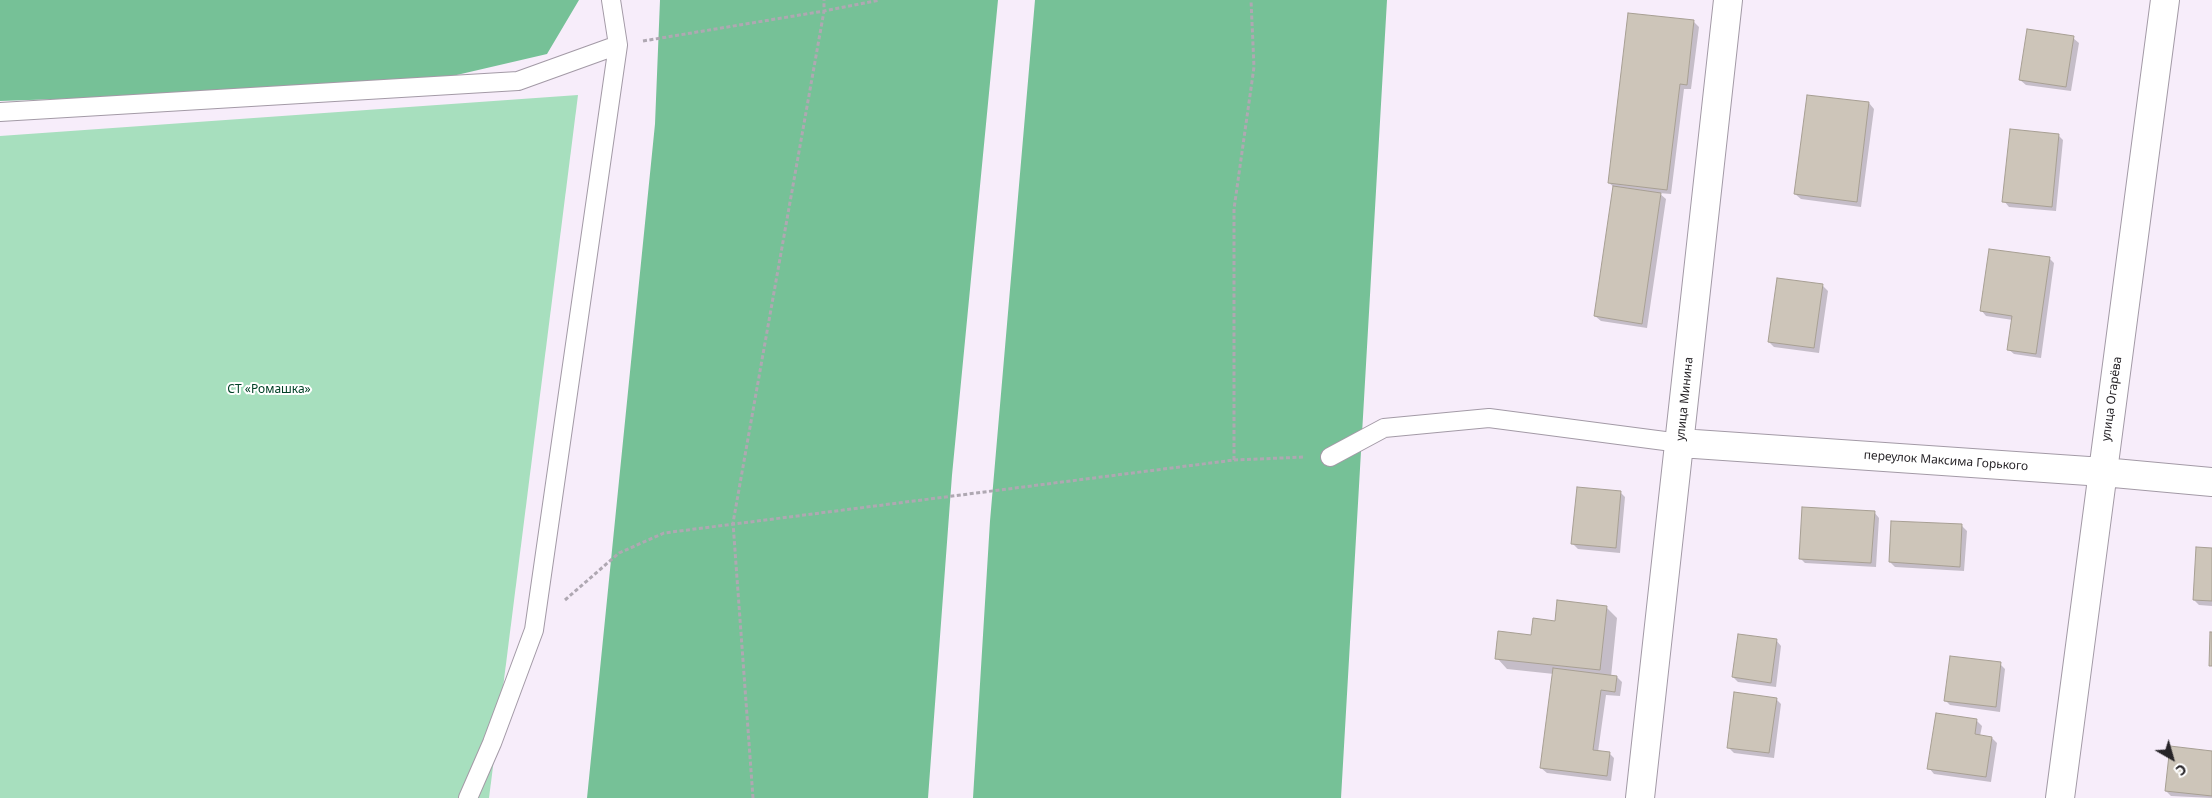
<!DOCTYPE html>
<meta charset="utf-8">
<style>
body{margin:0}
#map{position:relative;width:2212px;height:798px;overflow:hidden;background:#f7edfa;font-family:"Noto Sans",sans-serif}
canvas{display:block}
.north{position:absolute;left:2147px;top:733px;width:50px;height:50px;-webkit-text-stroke:4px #fff;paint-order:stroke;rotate:142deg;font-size:14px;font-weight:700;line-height:20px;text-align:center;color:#272428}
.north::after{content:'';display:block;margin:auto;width:18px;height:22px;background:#272428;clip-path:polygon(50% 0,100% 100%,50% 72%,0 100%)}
</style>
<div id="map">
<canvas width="2212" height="798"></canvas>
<div class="north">С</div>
</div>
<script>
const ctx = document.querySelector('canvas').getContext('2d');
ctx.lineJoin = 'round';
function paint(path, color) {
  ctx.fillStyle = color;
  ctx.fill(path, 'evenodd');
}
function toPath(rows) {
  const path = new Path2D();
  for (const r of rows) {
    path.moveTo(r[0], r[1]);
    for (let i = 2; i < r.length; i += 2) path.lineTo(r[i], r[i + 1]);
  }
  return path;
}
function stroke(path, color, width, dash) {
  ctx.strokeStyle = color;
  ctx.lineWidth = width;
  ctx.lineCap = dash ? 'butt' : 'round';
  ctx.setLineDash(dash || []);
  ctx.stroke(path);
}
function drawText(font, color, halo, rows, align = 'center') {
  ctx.font = font + ' "Noto Sans",sans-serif';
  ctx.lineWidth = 4;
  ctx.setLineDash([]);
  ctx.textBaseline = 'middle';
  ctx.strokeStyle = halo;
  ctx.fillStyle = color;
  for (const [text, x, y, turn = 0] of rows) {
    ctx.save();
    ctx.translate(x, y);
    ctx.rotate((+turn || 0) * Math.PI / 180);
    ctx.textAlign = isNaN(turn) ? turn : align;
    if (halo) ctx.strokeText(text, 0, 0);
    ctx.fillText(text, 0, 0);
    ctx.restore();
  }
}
const green = toPath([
 [578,95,489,798,0,798,0,136]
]);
const forest = toPath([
 [0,0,579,0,547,54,405,87,0,101],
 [660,0,998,0,952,475,928,798,587,798,655,124],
 [1035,0,1387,0,1341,798,973,798,990,521]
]);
const shadow = toPath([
 [1694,22,1699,27,1691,89,1684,89,1671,194,1659,193,1666,199,1647,328,1601,321,1595,316,1614,187,1609,183],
 [2073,38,2079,43,2071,91,2026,85,2020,80],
 [1869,103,1874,109,1861,207,1801,199,1795,194],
 [2058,135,2063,140,2056,211,2009,207,2004,201],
 [2049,258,2054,263,2041,358,2014,354,2008,349,2013,320,1986,316,1981,310],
 [1778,279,1823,286,1828,291,1819,353,1774,347,1769,342],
 [1620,492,1625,497,1620,553,1578,549,1573,544],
 [1874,512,1879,518,1876,567,1805,563,1800,558],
 [1962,526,1967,531,1964,571,1895,567,1890,562],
 [2212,550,2212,606,2199,605,2194,600],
 [1606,607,1617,618,1611,677,1617,677,1622,682,1620,696,1606,695,1598,752,1609,753,1614,758,1611,781,1547,773,1541,768,1554,674,1507,669,1497,658,1556,622],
 [1776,640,1781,646,1776,687,1738,682,1733,677],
 [2000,664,2005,669,2000,712,1950,705,1945,700],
 [1776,699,1781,704,1774,758,1734,753,1728,747],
 [1977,721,1982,726,1980,736,1992,738,1997,743,1991,782,1934,774,1929,768],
 [2212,752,2212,798,2171,796,2166,791]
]);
const building = toPath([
 [1628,13,1694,20,1687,85,1680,84,1667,190,1608,183,1628,13],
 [2027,29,2074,36,2066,87,2019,80,2027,29],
 [1807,95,1869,102,1857,202,1794,194,1807,95],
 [2010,129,2059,134,2052,207,2002,202,2010,129],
 [1613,186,1661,193,1642,324,1594,316,1613,186],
 [1989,249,2050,257,2036,354,2007,350,2012,316,1980,311,1989,249],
 [1777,278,1823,284,1814,348,1768,342,1777,278],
 [1577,487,1621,491,1616,548,1571,544,1577,487],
 [1802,507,1875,511,1871,563,1799,559,1802,507],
 [1891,521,1962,524,1960,567,1889,562,1891,521],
 [2196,547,2212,548,2212,601,2193,600,2196,547],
 [1557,600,1607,606,1600,670,1495,659,1498,631,1531,635,1533,618,1555,621,1557,600],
 [2210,632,2212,632,2212,666,2209,666,2210,632],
 [1738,634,1777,639,1771,683,1732,677,1738,634],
 [1950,656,2001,662,1996,707,1944,701,1950,656],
 [1553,668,1617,676,1615,692,1601,690,1593,750,1610,752,1607,776,1540,768,1553,668],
 [1734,692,1777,698,1769,753,1727,748,1734,692],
 [1936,713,1977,719,1975,734,1992,737,1986,777,1927,769,1936,713],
 [2170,746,2212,751,2212,796,2165,791,2170,746]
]);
const path = toPath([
 [643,41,824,11,880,0],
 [1234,460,1234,209,1254,67,1251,0],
 [565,600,619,553,664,533,1234,460,1305,457],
 [753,798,733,523,824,11,824,0]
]);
const lane = toPath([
 [0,112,518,81,618,45],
 [1330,457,1384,428,1489,418,1680,443],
 [468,798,492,743,534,630,618,45,611,0]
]);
const street = toPath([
 [1680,443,2103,472,2212,482],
 [1640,798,1728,0],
 [2060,798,2165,0]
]);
const parkNames = [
 ["СТ «Ромашка»",269,390]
];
const streetNames = [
 ["улица Минина",1685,399,-84],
 ["улица Огарёва",2112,399,-82],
 ["переулок Максима Горького",1946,461,4]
];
paint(green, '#a7dfbe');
paint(forest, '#76c197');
paint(shadow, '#0003');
paint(building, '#cdc5b9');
stroke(building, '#a79f93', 1);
stroke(lane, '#a39aa6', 20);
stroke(street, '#a39aa6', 30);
stroke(path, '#afa8b2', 3, [4, 2.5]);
stroke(lane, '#fff', 18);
stroke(street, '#fff', 28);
drawText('12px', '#014126', '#fff', parkNames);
drawText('12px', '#272428', '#fff', streetNames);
</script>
